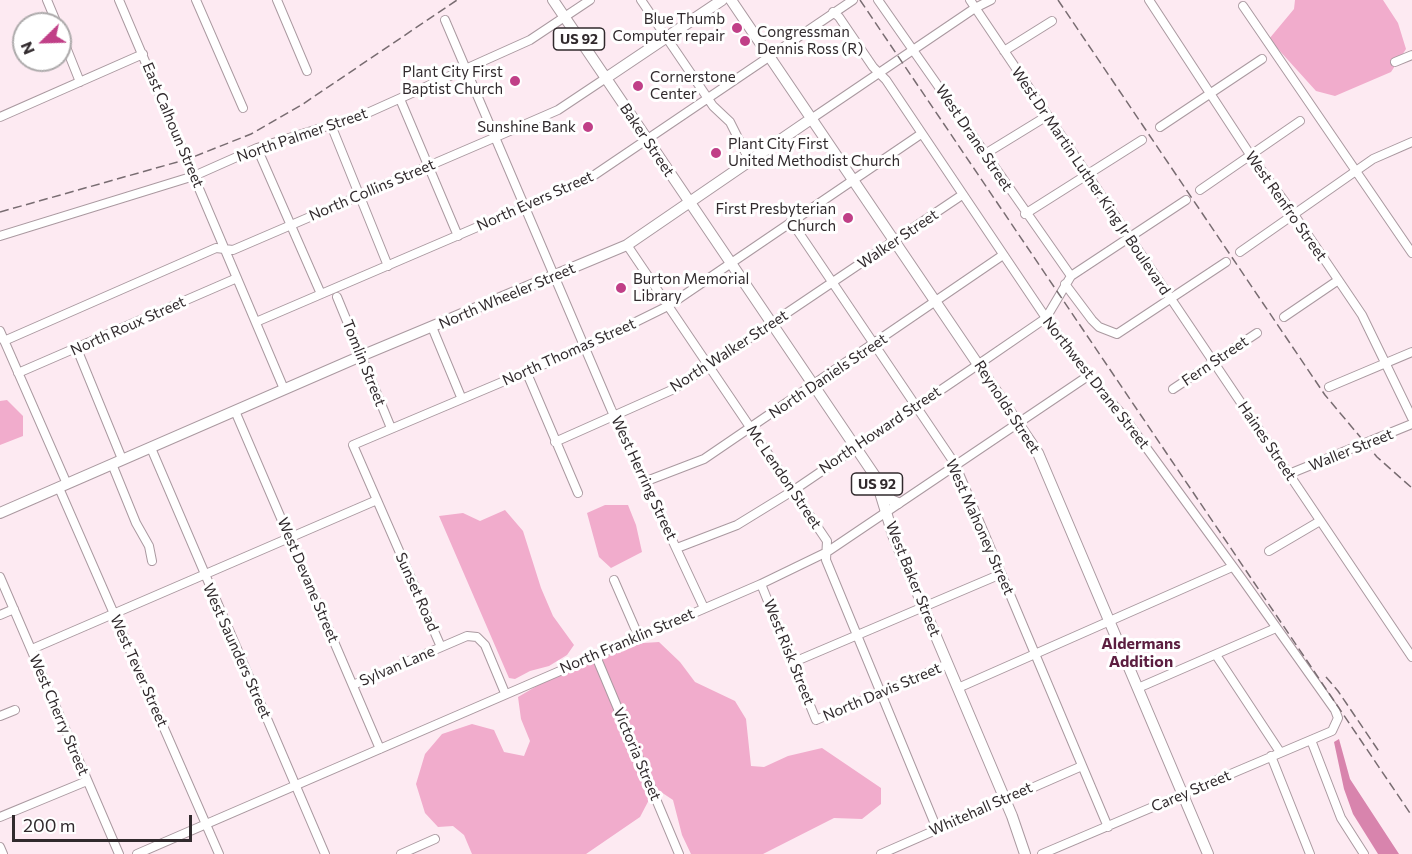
<!DOCTYPE html>
<style>
body{margin:0}
#map{position:relative;width:1412px;height:854px;overflow:hidden;background:#fdeaf2;font-family:Commissioner,sans-serif}
canvas{display:block}
.north{position:absolute;left:12px;top:12px;width:60px;height:60px;box-sizing:border-box;background:#fff;border:2px solid #adaaab;border-radius:50%;rotate:247deg;font-size:16px;font-weight:700;line-height:24px;text-align:center;color:#312a2d}
.north::after{content:'';display:block;margin:auto;width:21px;height:27px;background:#c03f87;clip-path:polygon(50% 0,100% 100%,50% 72%,0 100%)}
.scale{position:absolute;left:12px;top:815px;width:180px;height:27px;box-sizing:border-box;border:3px solid #312a2d;border-top:0;padding-left:8px;font-size:18px;line-height:21px;white-space:nowrap;color:#312a2d;-webkit-text-stroke:4px #fff;paint-order:stroke}
</style>
<div id="map">
<canvas width="1412" height="854"></canvas>
<div class="north">N</div>
<div class="scale">200 m</div>
</div>
<script>
const ctx = document.querySelector('canvas').getContext('2d');
ctx.lineJoin = 'round';
function paint(path, color) {
  ctx.fillStyle = color;
  ctx.fill(path, 'evenodd');
}
function toPath(rows) {
  const path = new Path2D();
  for (const r of rows) {
    path.moveTo(r[0], r[1]);
    for (let i = 2; i < r.length; i += 2) path.lineTo(r[i], r[i + 1]);
  }
  return path;
}
function stroke(path, color, width, dash) {
  ctx.strokeStyle = color;
  ctx.lineWidth = width;
  ctx.lineCap = dash ? 'butt' : 'round';
  ctx.setLineDash(dash || []);
  ctx.stroke(path);
}
function drawText(font, color, halo, rows, align = 'center') {
  ctx.font = font + ' Commissioner,sans-serif';
  ctx.lineWidth = 6;
  ctx.setLineDash([]);
  ctx.textBaseline = 'middle';
  ctx.strokeStyle = halo;
  ctx.fillStyle = color;
  for (const [text, x, y, turn = 0] of rows) {
    ctx.save();
    ctx.translate(x, y);
    ctx.rotate((+turn || 0) * Math.PI / 180);
    ctx.textAlign = isNaN(turn) ? turn : align;
    if (halo) ctx.strokeText(text, 0, 0);
    ctx.fillText(text, 0, 0);
    ctx.restore();
  }
}
const green = toPath([
 [1295,0,1383,0,1398,23,1406,49,1391,72,1335,96,1316,91,1269,39,1294,9],
 [7,400,23,416,23,436,0,445,0,401],
 [605,505,628,505,636,525,642,552,611,568,599,557,587,513],
 [505,510,523,531,541,588,553,616,574,645,567,655,549,666,530,671,515,679,509,678,439,516,463,513,480,521],
 [659,642,680,662,695,682,735,701,746,719,751,766,764,767,788,756,822,748,881,788,881,804,862,819,834,818,763,854,691,854,682,835,673,800,655,788,601,657,643,643],
 [594,660,651,796,640,817,586,854,472,854,464,835,453,826,438,827,425,813,416,784,425,754,442,734,472,724,494,730,504,752,524,756,530,741,521,719,518,697,559,673]
]);
const water = toPath([
 [1339,739,1350,779,1399,854,1378,854,1353,814,1344,789,1334,742]
]);
const minor = toPath([
 [47,0,57,24],
 [119,0,284,389],
 [196,0,243,108],
 [277,0,307,71],
 [641,0,713,106,730,122,749,160],
 [878,0,1071,276],
 [970,0,1412,657],
 [1149,0,1251,156,1293,213,1362,315,1412,418],
 [1243,6,1412,253],
 [833,12,839,17,873,67,886,80,1046,318,1088,376,1121,413,1242,579,1335,710,1338,718,1332,731,1042,854],
 [445,20,611,409,704,608],
 [60,32,80,82],
 [1004,51,1052,21],
 [1395,62,1412,55],
 [400,99,458,236],
 [0,117,143,54],
 [811,119,975,8,991,0],
 [331,125,388,266],
 [1160,127,1262,59],
 [257,148,321,294],
 [985,154,1047,116],
 [1200,190,1300,121],
 [1025,214,1142,140],
 [791,221,955,464,1108,827],
 [0,236,194,176,257,148,363,115,530,40,590,0],
 [627,245,827,541,826,560,937,829],
 [1240,252,1373,159,1412,142],
 [1065,284,1092,320,1099,327,1117,334,1226,262],
 [337,297,391,428],
 [1284,317,1337,281],
 [256,322,587,180,853,0],
 [432,327,461,397],
 [0,331,67,484],
 [4,341,216,248,233,250,489,140,558,110,606,78],
 [77,349,122,459],
 [526,371,578,493],
 [18,373,237,278],
 [1329,387,1412,352],
 [1173,389,1257,333],
 [235,411,380,749],
 [555,442,674,389,962,195],
 [151,448,325,854],
 [112,464,136,523,149,546,152,561],
 [1289,474,1412,424],
 [644,482,704,459,1003,255],
 [59,488,219,854],
 [677,548,737,525,794,490,979,364,1046,318,1071,276,1186,200],
 [1269,551,1320,521],
 [0,577,119,854],
 [614,580,638,635],
 [761,584,816,720,948,664],
 [0,615,14,609],
 [441,647,353,445,585,347,668,306,921,134],
 [32,649,377,500],
 [595,654,679,854],
 [1216,655,1280,752],
 [794,662,1001,574],
 [353,685,467,636,477,637,485,645,505,693],
 [958,688,1232,567],
 [1138,688,1276,628],
 [0,716,15,710],
 [1311,740,1341,818,1364,854],
 [1271,756,1310,854],
 [0,817,87,781],
 [0,847,3,854],
 [137,854,761,584,827,552,1088,376],
 [401,854,435,839],
 [881,854,1082,766]
]);
const major = toPath([
 [553,0,875,476,893,535,1012,816,1025,854],
 [731,0,1038,453,1208,854],
 [606,78,722,0],
 [882,486,891,500,898,503],
 [0,513,361,356,627,245,811,119]
]);
const rail = toPath([
 [860,0,1412,816],
 [1058,0,1325,395,1377,457,1412,488],
 [0,212,188,159,251,134,303,104,457,0],
 [1326,677,1338,691,1380,753]
]);
const markers = [
 [737,28,6,"#c03f87"],
 [745,41,6,"#c03f87"],
 [515,81,6,"#c03f87"],
 [638,86,6,"#c03f87"],
 [588,127,6,"#c03f87"],
 [716,153,6,"#c03f87"],
 [848,218,6,"#c03f87"],
 [621,288,6,"#c03f87"]
];
const shields = [
 [579,39,51],
 [877,484,51]
];
const shieldNames = [
 ["US 92",579,39],
 ["US 92",877,484]
];
const poiNames = [
 ["Blue Thumb",725,19],
 ["Computer repair",725,36],
 ["Congressman",757,32,"left"],
 ["Dennis Ross (R)",757,49,"left"],
 ["Plant City First",503,72],
 ["Baptist Church",503,89],
 ["Cornerstone",650,77,"left"],
 ["Center",650,94,"left"],
 ["Sunshine Bank",576,127],
 ["Plant City First",728,144,"left"],
 ["United Methodist Church",728,161,"left"],
 ["First Presbyterian",836,209],
 ["Church",836,226],
 ["Burton Memorial",633,279,"left"],
 ["Library",633,296,"left"]
];
const streetNames = [
 ["East Calhoun Street",173,125,67],
 ["North Palmer Street",302,135,-19],
 ["West Drane Street",974,138,56],
 ["Baker Street",647,140,56],
 ["West Dr Martin Luther King Jr Boulevard",1091,181,56],
 ["North Collins Street",372,190,-23],
 ["North Evers Street",535,201,-24],
 ["West Renfro Street",1286,206,55],
 ["Walker Street",898,239,-34],
 ["North Wheeler Street",507,296,-23],
 ["North Roux Street",128,326,-24],
 ["North Walker Street",729,351,-33],
 ["North Thomas Street",569,352,-24],
 ["Fern Street",1215,361,-34],
 ["Tomlin Street",364,363,68],
 ["North Daniels Street",828,376,-34],
 ["Northwest Drane Street",1096,383,52],
 ["Reynolds Street",1007,407,57],
 ["North Howard Street",880,430,-34],
 ["Haines Street",1267,441,56],
 ["Waller Street",1351,450,-22],
 ["Mc Lendon Street",784,477,56],
 ["West Herring Street",644,478,65],
 ["West Mahoney Street",980,527,66],
 ["West Baker Street",913,579,68],
 ["West Devane Street",308,580,67],
 ["Sunset Road",417,592,66],
 ["North Franklin Street",627,641,-23],
 ["West Saunders Street",237,651,66],
 ["West Risk Street",789,652,68],
 ["Sylvan Lane",397,666,-23],
 ["West Tever Street",139,671,66],
 ["North Davis Street",882,692,-23],
 ["West Cherry Street",59,715,67],
 ["Victoria Street",637,754,67],
 ["Carey Street",1191,791,-23],
 ["Whitehall Street",981,809,-24]
];
const neighbourhoodNames = [
 ["Aldermans",1141,644],
 ["Addition",1141,662]
];
paint(green, '#f1accc');
paint(water, '#d884ad');
stroke(minor, '#aa99a0', 10);
stroke(major, '#aa99a0', 12);
stroke(minor, '#fff', 8);
stroke(major, '#fff', 10);
stroke(rail, '#786c71', 1.5, [9, 4.5]);
for (const [x, y, r, color] of markers) {
  const dot = new Path2D();
  dot.arc(x, y, r, 0, 2 * Math.PI);
  ctx.fillStyle = color;
  ctx.fill(dot);
  stroke(dot, '#fff', 2);
}
for (const [x, y, w] of shields) {
  const box = new Path2D();
  box.roundRect(x - w / 2, y - 11, w, 22, 4.5);
  ctx.fillStyle = '#fff';
  ctx.fill(box);
  stroke(box, '#312a2d', 1.5);
}
drawText('bold 14px', '#312a2d', null, shieldNames);
drawText('15px', '#312a2d', '#fff', poiNames, 'right');
drawText('15px', '#312a2d', '#fff', streetNames);
drawText('bold 16px', '#5c1e40', '#fff', neighbourhoodNames);
</script>
